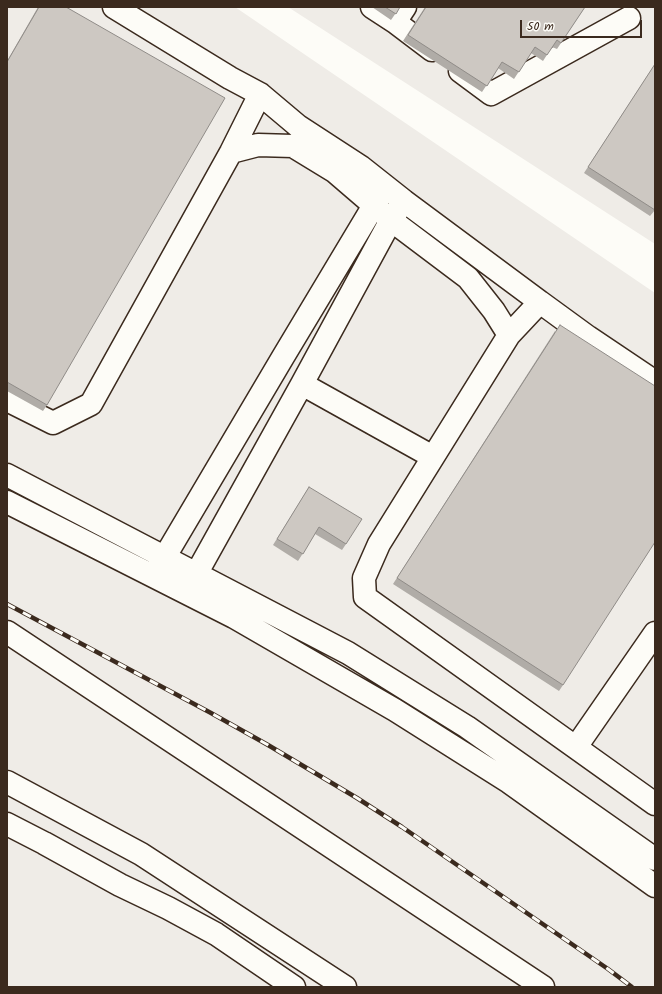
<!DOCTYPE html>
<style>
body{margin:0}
#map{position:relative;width:662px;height:994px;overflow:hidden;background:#fdfcf7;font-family:Kalam,sans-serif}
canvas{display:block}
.frame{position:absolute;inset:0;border:8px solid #3b2a1e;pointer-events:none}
.scale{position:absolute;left:520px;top:20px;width:122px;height:18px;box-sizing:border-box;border:2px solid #3b2a1e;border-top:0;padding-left:5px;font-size:12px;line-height:14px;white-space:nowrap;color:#3b2a1e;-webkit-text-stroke:3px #fdfcf7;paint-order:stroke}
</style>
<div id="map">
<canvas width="662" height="994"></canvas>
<div class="frame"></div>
<div class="scale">50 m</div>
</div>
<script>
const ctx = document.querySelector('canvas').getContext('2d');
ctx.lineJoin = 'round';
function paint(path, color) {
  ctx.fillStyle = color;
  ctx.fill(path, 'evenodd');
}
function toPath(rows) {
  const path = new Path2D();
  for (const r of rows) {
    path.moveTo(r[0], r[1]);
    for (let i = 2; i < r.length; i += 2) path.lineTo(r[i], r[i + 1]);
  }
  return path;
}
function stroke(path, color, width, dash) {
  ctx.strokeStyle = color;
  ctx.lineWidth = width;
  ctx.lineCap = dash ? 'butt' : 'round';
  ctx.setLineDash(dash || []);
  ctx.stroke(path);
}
const built = toPath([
 [7,7,235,7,655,293,655,987,7,987],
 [288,7,655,7,655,244]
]);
const minor = toPath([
 [114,7,230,78,260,94,298,126,361,167,404,201,540,302,509,335],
 [372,7,395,22,405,7],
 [395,22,432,50],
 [460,71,491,94,629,18],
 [231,152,258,145,293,146,334,171,391,220,468,278,494,311,509,335,379,544,364,578,365,597,655,804],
 [540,302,588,337,655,382],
 [302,384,433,457],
 [7,400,53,423,91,404,231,152,260,94],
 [7,475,348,653,467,727,655,859],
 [7,502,234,617,395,710,509,782,655,886],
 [157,570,283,357,382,192],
 [189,587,302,384,391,220,399,208],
 [7,632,543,987],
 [576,747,655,633],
 [7,782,141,854,345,987],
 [7,824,44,843,120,885,168,908,216,934,294,987]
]);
const rail = toPath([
 [7,604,211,713,268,745,357,798,402,827,608,969,632,987]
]);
const wall = toPath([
 [38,7,66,7,47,405,43,411,7,391,7,61],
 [372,7,400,7,391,20],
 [425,7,585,7,557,49,552,47,543,61,531,53,514,79,498,68,482,92,403,41],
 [655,64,655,210,650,216,584,173],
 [555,331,563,685,559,691,393,584],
 [309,487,346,544,342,550,315,534,298,561,273,545]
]);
const building = toPath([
 [39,7,66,7,225,98,47,405,7,382,7,62,39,7],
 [385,7,400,7,396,14,385,7],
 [426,7,585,7,561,43,557,40,547,55,535,47,519,72,502,62,487,86,408,35,426,7],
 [655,64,655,210,588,167,655,64],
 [560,325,655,386,655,542,563,685,397,578,560,325],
 [309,487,362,519,346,544,319,527,303,554,277,539,309,487]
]);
paint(built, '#efece7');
stroke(minor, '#3b2a1e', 25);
stroke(minor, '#fdfcf7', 22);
stroke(rail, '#3b2a1e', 4.5);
stroke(rail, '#fdfcf7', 3, [9]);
paint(wall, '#b0aca7');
paint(building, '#cdc8c2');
stroke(building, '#908c88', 1);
</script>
